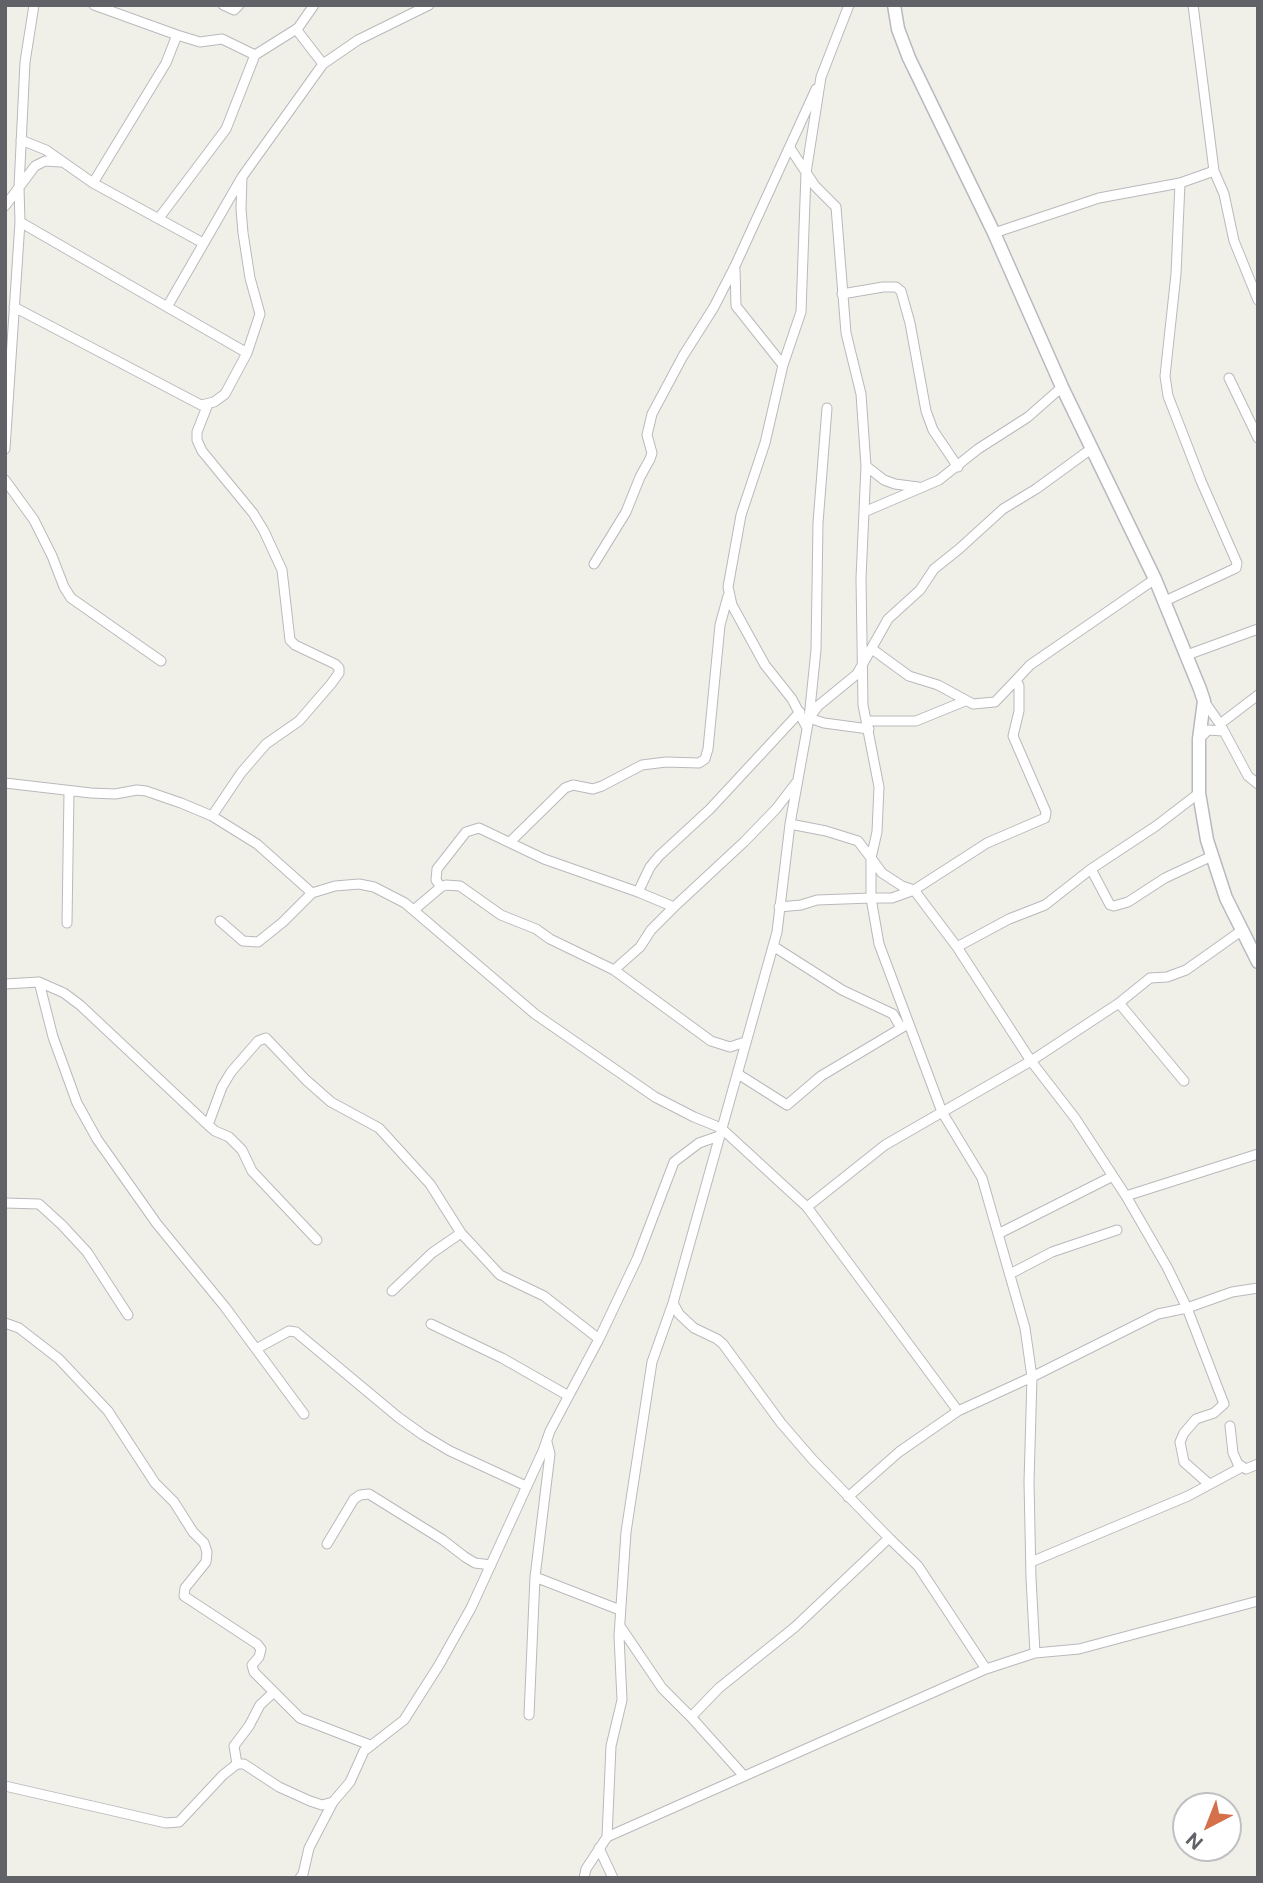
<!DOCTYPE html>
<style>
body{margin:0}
#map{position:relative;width:1263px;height:1883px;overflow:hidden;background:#f0f0e9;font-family:"Public Sans",sans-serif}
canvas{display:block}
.frame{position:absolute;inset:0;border:7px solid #606267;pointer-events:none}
.north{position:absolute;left:1172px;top:1792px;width:70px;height:70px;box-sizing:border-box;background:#fff;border:2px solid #bfc0c2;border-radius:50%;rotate:222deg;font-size:19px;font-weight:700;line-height:28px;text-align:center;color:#606267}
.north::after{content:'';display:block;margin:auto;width:24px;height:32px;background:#d4704a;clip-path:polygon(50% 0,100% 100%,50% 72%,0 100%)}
</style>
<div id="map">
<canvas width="1263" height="1883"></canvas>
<div class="frame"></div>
<div class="north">N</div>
</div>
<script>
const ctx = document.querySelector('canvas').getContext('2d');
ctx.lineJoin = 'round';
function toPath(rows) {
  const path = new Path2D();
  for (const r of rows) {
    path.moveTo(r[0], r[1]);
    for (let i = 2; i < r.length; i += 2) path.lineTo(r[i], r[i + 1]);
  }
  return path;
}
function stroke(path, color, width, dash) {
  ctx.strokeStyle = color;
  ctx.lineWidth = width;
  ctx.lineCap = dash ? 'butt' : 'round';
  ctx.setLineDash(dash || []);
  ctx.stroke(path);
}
const street = toPath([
 [223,5,234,10,239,5],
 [1193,5,1214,171,1224,194,1234,241,1258,300],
 [296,29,323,64],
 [177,35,200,42,222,39,255,55],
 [21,140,46,150,93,183,203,243],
 [790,148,815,186,836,207,846,333,861,394,866,466,861,578,863,705,879,787,877,832,871,858,882,873,902,886,914,890,957,947,1031,1061,885,1145,807,1207],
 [93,183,166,63,177,35,94,5],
 [5,206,35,166,45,161,60,162],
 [159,218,226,129,255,55,298,28,314,5],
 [20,222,247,353],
 [994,233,1099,198,1180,183,1214,171],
 [735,269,736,306,783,365],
 [842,294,883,287,896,287,901,291,910,323,926,411,933,430,958,467],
 [14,307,201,405,214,402,225,394,247,353,260,314,250,278,243,233,241,209,242,177],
 [167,307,242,177,323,64,358,40,429,5],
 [1229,378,1258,438],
 [208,404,197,432,197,440,202,451,253,513,264,531,282,570,290,640,295,645,335,664,339,668,339,673,331,684,299,721,266,744,241,773,212,816],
 [827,408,818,523,816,650,809,718,818,706,857,674,888,619,920,590,934,569,959,549,1003,509,1036,489,1091,449],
 [5,449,20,222,19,187,25,62,34,5],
 [866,466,884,480,895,484,918,487],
 [5,480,34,520,52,556,64,587,71,598,161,661],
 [864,512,939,480,978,449,1028,417,1062,387],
 [594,564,626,512,640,477,650,459,652,453,647,435,652,414,683,356,714,307,735,266,816,89],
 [1165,601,1236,568,1237,563,1201,481,1168,396,1165,376,1176,274,1180,183],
 [872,649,909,676,938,685,973,704,995,702,1016,680],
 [1187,655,1258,629],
 [1204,701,1220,724,1248,776,1258,784],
 [809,718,790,824,777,932,673,1303,652,1362,626,1532,619,1636,622,1700,611,1746,607,1837,986,1669,1035,1653,1031,1578,1029,1482,1032,1377,1158,1314,1187,1308,1224,1404,1214,1413,1196,1419,1184,1433,1180,1442,1184,1462,1209,1484],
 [805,719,809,718,824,723,869,729],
 [867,721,916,721,965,701],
 [1220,724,1258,695],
 [807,728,792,699,765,665,732,605,728,587,741,515,765,443,783,365,801,312,806,173,821,77,849,5],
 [1199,739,1208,730,1223,731],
 [5,783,91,793,115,794,137,790,146,791,181,803,212,816,257,844,312,893],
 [790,824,826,831,858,841,871,858,871,898,892,898,914,890,987,843,1045,818,1046,812,1013,736,1019,711,1019,686,1016,680,1030,665,1155,579],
 [510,842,565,788,573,785,593,789,602,786,642,765,666,762,699,763,705,759,708,749,720,625,728,596],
 [1091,869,1110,905,1114,906,1128,902,1165,878,1212,856],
 [441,887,436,880,437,869,466,832,479,828,544,859,638,892,674,907],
 [638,892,650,867,659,856,710,809,800,712],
 [415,909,441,887,446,885,460,886,501,915,536,929,550,939,614,970,711,1041,730,1047,745,1042],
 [220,921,243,941,258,942,283,922,312,893,335,886,359,884,374,887,405,903,535,1014,655,1097,694,1117,721,1128,807,1207,958,1411,1032,1377,1025,1328,982,1178,942,1112,879,944,871,898,817,900,801,905,779,907],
 [67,923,69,791],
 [1241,931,1186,970,1167,977,1150,978,1119,1003,1031,1061,1075,1118,1126,1196,1258,1154],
 [773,946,842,990,893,1014,901,1028],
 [957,947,1009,919,1045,905,1091,869,1156,826,1199,793],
 [614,970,640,947,651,930,674,907,744,842,776,809,796,783],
 [39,982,53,1037,77,1103,97,1139,157,1224,225,1307,304,1414],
 [5,984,39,982,64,993,80,1005,208,1125,215,1131,229,1137,242,1150,252,1171,317,1240],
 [1119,1003,1184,1081],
 [738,1074,787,1105,821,1076,908,1024],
 [208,1125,222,1087,231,1072,258,1041,266,1038,306,1080,331,1102,379,1128,430,1184,461,1233,500,1275,544,1296,599,1339],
 [1126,1196,1167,1267,1187,1308,1232,1292,1258,1288],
 [5,1203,39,1204,62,1225,87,1252,128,1315],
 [998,1234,1113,1176],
 [1010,1274,1052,1252,1117,1230],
 [392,1291,432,1253,461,1233],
 [673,1303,679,1314,694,1328,717,1339,723,1344,781,1423,813,1460,889,1538,795,1627,719,1688,691,1717],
 [5,1323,19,1328,59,1359,108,1411,155,1483,174,1502,193,1532,204,1543,207,1552,206,1562,185,1588,184,1596,257,1644,261,1649,259,1657,252,1665,254,1672,300,1718,370,1745],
 [431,1324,502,1358,567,1395],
 [256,1349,289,1331,296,1332,398,1417,423,1435,450,1451,526,1486],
 [1230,1426,1233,1453,1238,1464,1246,1469,1258,1464],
 [848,1497,899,1452,958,1411],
 [889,1538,918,1566,986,1669],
 [327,1544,354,1499,360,1495,369,1494,443,1540,465,1557,475,1563,491,1565],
 [1031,1562,1188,1496,1242,1467],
 [535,1577,620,1610],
 [620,1626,662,1688,691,1717,744,1776],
 [1035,1653,1079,1649,1258,1601],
 [529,1715,535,1577,550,1454,547,1442],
 [237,1764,234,1746,249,1726,260,1705,274,1692],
 [5,1786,166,1823,179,1822,223,1775,237,1764,244,1764,279,1787,310,1801,322,1805,333,1802,350,1782,364,1751,404,1720,439,1665,471,1608,543,1451,550,1431,599,1339,637,1259,674,1162,699,1143,719,1136],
 [599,1848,613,1878],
 [300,1878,303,1874,309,1848,333,1802],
 [584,1878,586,1869,607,1837]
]);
const secondary = toPath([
 [894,5,898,29,909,58,994,233,1062,387,1155,579,1200,689,1204,701,1199,739,1199,793,1207,840,1226,898,1258,962]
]);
stroke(street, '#b9b9bd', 11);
stroke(secondary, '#b7b9be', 15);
stroke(street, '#fff', 9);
stroke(secondary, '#fff', 12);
</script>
